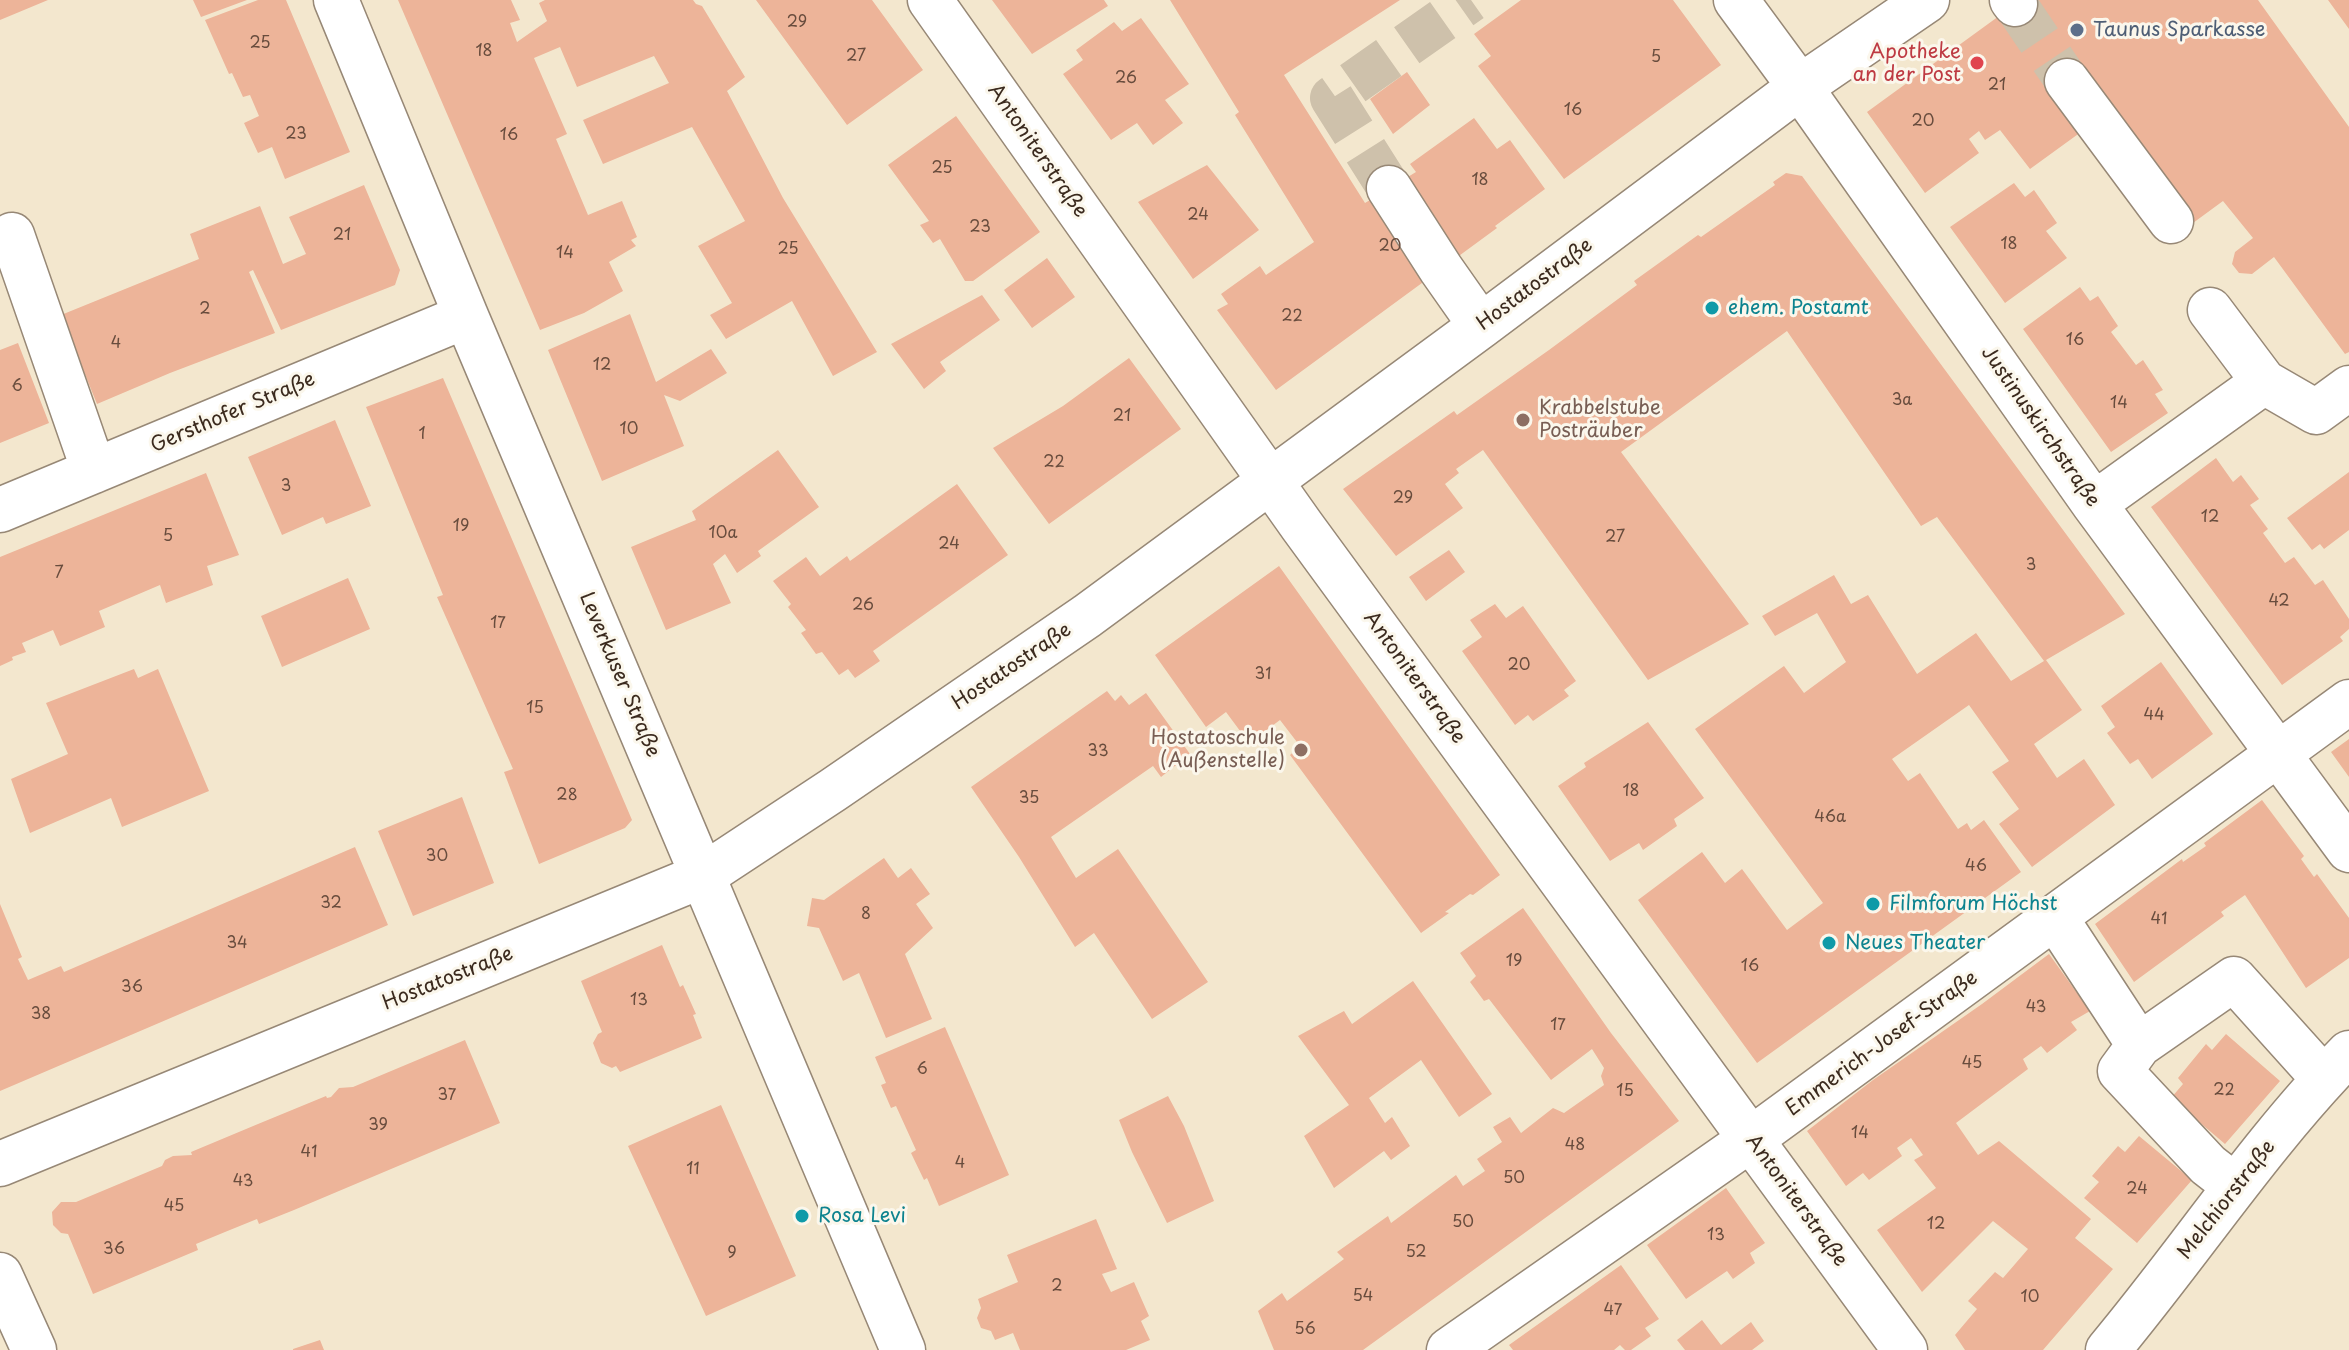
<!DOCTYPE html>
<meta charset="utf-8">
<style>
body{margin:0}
canvas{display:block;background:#f3e7ce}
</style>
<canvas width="2349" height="1350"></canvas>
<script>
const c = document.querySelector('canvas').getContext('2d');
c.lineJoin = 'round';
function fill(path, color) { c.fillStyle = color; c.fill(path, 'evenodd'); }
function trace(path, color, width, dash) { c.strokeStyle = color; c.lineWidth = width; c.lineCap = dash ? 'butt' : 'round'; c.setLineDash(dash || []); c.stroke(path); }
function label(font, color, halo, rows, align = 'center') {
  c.font = font + ' "Playpen Sans",sans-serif'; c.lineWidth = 6; c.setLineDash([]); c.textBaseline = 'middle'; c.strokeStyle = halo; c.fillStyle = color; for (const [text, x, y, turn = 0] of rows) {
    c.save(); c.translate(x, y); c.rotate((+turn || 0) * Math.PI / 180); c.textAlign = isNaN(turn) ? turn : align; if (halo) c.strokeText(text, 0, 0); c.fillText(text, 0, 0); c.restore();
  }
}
fill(new Path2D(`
 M0,0H48L0,20Z
 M193,0H247L201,17Z
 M258,0H286L350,152L285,179L272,147L258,153L244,123L259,116L250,95L243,97L232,73L229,74L205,20Z
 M398,0H511L520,20L510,23L517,42L547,21L539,3L545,0H693L696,4L702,6L745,77L727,91L783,198L877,352L833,376L792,301L726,339L710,315L732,303L698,246L745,221L692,127L603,164L583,120L669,83L654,56L577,87L560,47L534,58L567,134L556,139L588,215L622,201L637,237L631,240L636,246L609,262L623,291L584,313L540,330Z
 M756,0H872L923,70L847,125Z
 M992,0H1104L1108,6L1032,54Z
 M1170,0H1400L1284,75L1365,203L1416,172L1410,164L1474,118L1497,149L1510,140L1545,189L1495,226L1497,228L1276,390L1217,310L1228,304L1221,294L1260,266L1266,275L1314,242L1235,115L1239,112Z
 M1521,0H1673L1721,65L1564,179L1478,66L1491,56L1474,34Z
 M2021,0H2258L2349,127V352L2345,354L2274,257L2252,274L2239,273L2232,264L2235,252L2253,238L2223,201L2193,223L2078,72L2081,132L2030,169L2000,130L1985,140L1979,131L1969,139L1979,153L1925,193L1867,112Z
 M2328,0H2349V29Z
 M1141,18L1189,84L1165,100L1183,123L1153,145L1137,123L1111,140L1063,74L1083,60L1076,50L1114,22L1122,31Z
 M1407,72L1430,105L1393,134L1370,99Z
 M956,116L1040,232L973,281H965L940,239L933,243L920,225L929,221L888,165Z
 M1207,165L1259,230L1193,279L1138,202Z
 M1786,173L1802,176L2125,614L2046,660L2082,710L2034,744L2057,778L2084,759L2115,805L2032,867L1999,824L2019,809L1992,772L2009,761L1969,705L1892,759L1908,781L1920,773L1958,829L1967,823L1971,830L1984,820L2021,872L1757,1063L1638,900L1702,852L1725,883L1742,869L1787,930L1823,903L1695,729L1784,666L1804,693L1846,662L1817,613L1775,636L1762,616L1834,575L1851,604L1868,595L1917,674L1976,633L2011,681L2044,661L1937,517L1921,526L1787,331L1621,452L1749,624L1648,680L1483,450L1456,469L1459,473L1445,484L1463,508L1396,556L1343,489L1454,411L1457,415L1549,350L1637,285L1634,281L1698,235L1701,237L1775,185L1773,182Z
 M2014,183L2025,197L2034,190L2057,223L2046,231L2067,258L2005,303L1950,227Z
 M364,185L400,270L395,285L281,330L253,270L249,272L275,333L170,373L97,404L61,315L199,259L190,234L260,206L283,264L306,254L289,217Z
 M1047,258L1075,297L1032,328L1004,290Z
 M2080,287L2090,301L2098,296L2118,326L2111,332L2136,365L2143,360L2163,390L2155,394L2168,413L2111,452L2023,329Z
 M982,295L1000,320L940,362L946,371L924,389L891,344Z
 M630,314L656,382L711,349L727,373L680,401L664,395L684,446L602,481L548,350Z
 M18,343L49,423L0,443V350Z
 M1129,358L1181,429L1049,524L993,448L1063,406Z
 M443,378L632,820L625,828L539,864L504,772L513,769L437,597L443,595L366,407Z
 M335,420L371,506L326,524L323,517L282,535L248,457Z
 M778,450L819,507L758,551L761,556L737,573L725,554L713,564L731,603L666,630L631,547L696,520L692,511Z
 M2216,458L2233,482L2241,475L2259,499L2250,505L2268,529L2263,533L2285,563L2294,557L2315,585L2323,580L2349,619V629L2340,637L2343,641L2282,685L2151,507Z
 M2349,472V530L2324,549L2320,544L2312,550L2287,518Z
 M206,473L239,555L207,566L213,585L166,603L160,585L99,611L105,627L60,646L53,630L22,643L26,652L12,657L13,660L0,666V557Z
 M957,484L1008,555L873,651L880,661L855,678L848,669L839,675L822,652L816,654L801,633L806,630L788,607L791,604L773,581L806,557L820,576L847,556L850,561Z
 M1449,550L1465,572L1426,601L1409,577Z
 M1279,566L1500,875L1473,895L1470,894L1445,912L1449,913L1421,933L1290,755L1300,746L1280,720L1249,743L1226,712L1206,727L1155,655Z
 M348,578L370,629L282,667L261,616Z
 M1495,604L1506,618L1523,606L1576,681L1564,690L1569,696L1533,721L1528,715L1515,725L1462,651L1482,637L1470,620Z
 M2161,662L2213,734L2152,779L2138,759L2130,764L2107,733L2115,727L2101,706Z
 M134,669L138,678L158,669L209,791L122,827L111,798L30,833L11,779L68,754L46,703Z
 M1107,691L1115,701L1121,695L1129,705L1146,693L1190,754L1161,777L1153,766L1051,837L1076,878L1118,849L1208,982L1152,1019L1094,933L1075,947L1019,857L971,787Z
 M1648,722L1704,798L1674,819L1677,826L1643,850L1639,843L1610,861L1558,786L1586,767L1584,763Z
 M2349,739V777L2331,752Z
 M462,797L494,883L413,916L378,831Z
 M2262,800L2304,856L2301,859L2314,877L2317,874L2349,918V958L2306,988L2245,895L2221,912L2224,916L2134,982L2095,924L2182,859L2183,862L2206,846L2204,843Z
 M355,847L388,925L0,1091V904L22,957L18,959L28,980L61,966L64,972Z
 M884,858L898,878L911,868L930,894L916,904L933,928L905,954L932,1019L886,1038L859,973L843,981L819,928L807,926L812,898L824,900Z
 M1523,908L1611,1033L1679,1121L1363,1350H1274L1258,1311L1282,1293L1287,1301L1344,1259L1337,1252L1388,1216L1391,1223L1456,1175L1463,1186L1485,1171L1477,1159L1502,1142L1493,1127L1510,1117L1521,1133L1553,1108L1564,1113L1604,1085L1601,1076L1604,1068L1592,1049L1551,1080L1489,999L1484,1001L1470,982L1476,976L1460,953Z
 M662,945L680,987L683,985L696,1014L693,1015L702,1038L620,1072L616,1066L612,1068L601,1063L593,1043L598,1034L602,1032L581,981Z
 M2049,954L2090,1011L2071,1022L2077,1030L2047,1053L2041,1046L2023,1059L2028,1069L1956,1123L1978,1155L1999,1141L2091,1219L2075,1238L2113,1269L2043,1350H1965L1955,1335L1977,1309L1968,1301L1995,1272L2003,1278L2028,1249L1993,1221L1922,1292L1877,1230L1936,1188L1914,1160L1923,1155L1911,1138L1897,1148L1902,1156L1869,1180L1863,1173L1846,1186L1807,1131L1873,1080L1982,1004Z
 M1413,981L1492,1094L1459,1117L1421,1060L1369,1098L1385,1123L1392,1117L1410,1146L1391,1160L1384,1151L1334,1188L1304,1136L1349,1105L1298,1036L1344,1011L1352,1024Z
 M945,1027L1009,1175L939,1206L927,1178L924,1180L911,1153L916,1150L896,1106L891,1108L881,1085L886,1083L875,1057Z
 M2226,1034L2280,1081L2225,1144L2171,1098L2183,1084L2178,1078L2206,1044L2212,1050Z
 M465,1040L500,1123L294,1210L259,1224L257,1219L225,1232L196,1244L198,1250L93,1294L68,1234L61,1233L53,1225L52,1212L61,1202H76L162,1166L165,1160L173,1156L192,1155L191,1152L258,1124L326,1096L327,1098L331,1097L339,1088L353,1087Z
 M1168,1096L1184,1126L1214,1201L1167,1223L1132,1152L1119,1120Z
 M721,1105L796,1276L706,1316L628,1146Z
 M2139,1136L2192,1180L2137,1243L2084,1198L2099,1182L2092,1176L2118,1146L2125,1152Z
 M1726,1188L1765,1243L1750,1253L1755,1263L1733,1279L1727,1271L1686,1299L1647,1245Z
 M1096,1219L1117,1269L1102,1274L1111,1292L1134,1282L1149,1316L1141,1321L1150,1340L1126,1350H1020L1013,1333L995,1340L991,1331L981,1328L977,1318L981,1308L978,1299L1018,1282L1007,1255Z
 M1621,1265L1659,1319L1645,1328L1651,1336L1631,1350H1625L1620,1345L1614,1350H1513L1509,1345Z
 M1702,1320L1721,1345L1751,1322L1764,1341L1752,1350H1685L1677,1340Z
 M320,1340L324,1350H293V1349Z`), '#edb499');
trace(new Path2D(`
 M2015,4L2067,81
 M1389,188L1332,98L1471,0`), '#cec1ab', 44, [44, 22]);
const minor = new Path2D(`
 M336,0L466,316L903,1350
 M930,0L1302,526L1905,1350
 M1736,0L1800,87L2094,504L2349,850
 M2012,0L2015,4
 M2067,81L2171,221
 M1389,188L1441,269L1481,326
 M12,235L94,471
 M2210,310L2264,382
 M2094,504L2264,382L2316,412L2349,388
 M0,510L466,316
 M2055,917L2139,1045L2234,979L2324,1079
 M2139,1045L2120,1071L2208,1165L2235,1186
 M0,1164L704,875L833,790L1087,616L1481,326L1800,87L1927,0
 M0,1275L34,1350
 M1449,1350L1751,1139L2349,702
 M2108,1350C2190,1252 2260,1144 2349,1053`);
trace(minor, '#978876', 47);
trace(minor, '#fff', 44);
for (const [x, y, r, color] of [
 [2077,30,8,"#5c6f8a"],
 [1977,63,8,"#e0444e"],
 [1712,308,8,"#0f9aa8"],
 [1523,420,8,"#8d6e63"],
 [1301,750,8,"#8d6e63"],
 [1873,904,8,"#0f9aa8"],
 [1829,943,8,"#0f9aa8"],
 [802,1216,8,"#0f9aa8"]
]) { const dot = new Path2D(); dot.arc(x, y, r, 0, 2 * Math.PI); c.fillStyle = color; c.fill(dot); trace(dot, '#fbf7ec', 3); }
label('16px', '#684c3d', null, [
 ["29",797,23],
 ["25",260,44],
 ["18",484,52],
 ["27",856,57],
 ["5",1656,58],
 ["26",1126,79],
 ["21",1997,86],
 ["16",1573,111],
 ["20",1923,122],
 ["23",296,135],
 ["16",509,136],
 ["25",942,169],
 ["18",1480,181],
 ["24",1198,216],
 ["23",980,228],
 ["21",342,236],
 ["18",2009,245],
 ["20",1390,247],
 ["25",788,250],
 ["14",565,254],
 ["2",205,310],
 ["22",1292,317],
 ["16",2075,341],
 ["4",116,344],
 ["12",602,366],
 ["6",17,387],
 ["3a",1902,401],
 ["14",2119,404],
 ["21",1122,417],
 ["10",629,430],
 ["1",422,435],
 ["22",1054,463],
 ["3",286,487],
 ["29",1403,499],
 ["12",2210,518],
 ["19",461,527],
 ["10a",723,534],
 ["5",168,537],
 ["27",1615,538],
 ["24",949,545],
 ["3",2031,566],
 ["7",59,574],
 ["42",2279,602],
 ["26",863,606],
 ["17",498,624],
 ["20",1519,666],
 ["31",1263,675],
 ["15",535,709],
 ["44",2154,716],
 ["33",1098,752],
 ["18",1631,792],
 ["28",567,796],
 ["35",1029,799],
 ["46a",1830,818],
 ["30",437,857],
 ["46",1976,867],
 ["32",331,904],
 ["8",866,915],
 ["41",2159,920],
 ["34",237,944],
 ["19",1514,962],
 ["16",1750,967],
 ["36",132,988],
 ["13",639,1001],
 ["43",2036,1008],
 ["38",41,1015],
 ["17",1558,1026],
 ["45",1972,1064],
 ["6",922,1070],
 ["22",2224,1091],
 ["15",1625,1092],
 ["37",447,1096],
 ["39",378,1126],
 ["14",1860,1134],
 ["48",1575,1146],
 ["41",309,1153],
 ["4",960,1164],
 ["11",693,1170],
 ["50",1514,1179],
 ["43",243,1182],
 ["24",2137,1190],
 ["45",174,1207],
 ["50",1463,1223],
 ["12",1936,1225],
 ["13",1716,1236],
 ["36",114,1250],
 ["52",1416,1253],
 ["9",732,1254],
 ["2",1057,1287],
 ["54",1363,1297],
 ["10",2030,1298],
 ["47",1613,1311],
 ["56",1305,1330]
]);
label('20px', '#4e5e75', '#fbf7ec', [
 ["Taunus Sparkasse",2093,30]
], 'left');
label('20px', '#be3a42', '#fbf7ec', [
 ["Apotheke",1961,52],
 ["an der Post",1961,75]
], 'right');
label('20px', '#3b2a1e', '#fbf7ec', [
 ["Antoniterstraße",1037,151,55],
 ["Hostatostraße",1535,285,-37],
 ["Gersthofer Straße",233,413,-23],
 ["Justinuskirchstraße",2040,427,55],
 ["Hostatostraße",1012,667,-34],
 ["Leverkuser Straße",619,675,67],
 ["Antoniterstraße",1414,678,54],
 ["Hostatostraße",448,979,-22],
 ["Emmerich-Josef-Straße",1882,1044,-36],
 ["Melchiorstraße",2227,1200,-52],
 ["Antoniterstraße",1796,1201,54]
]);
label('20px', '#0d838f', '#fbf7ec', [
 ["ehem. Postamt",1728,308],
 ["Filmforum Höchst",1889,904],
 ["Neues Theater",1845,943],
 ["Rosa Levi",818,1216]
], 'left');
label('20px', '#785e54', '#fbf7ec', [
 ["Krabbelstube",1539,408],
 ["Posträuber",1539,431],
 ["Hostatoschule",1285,738,"right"],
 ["(Außenstelle)",1285,761,"right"]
], 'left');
</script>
